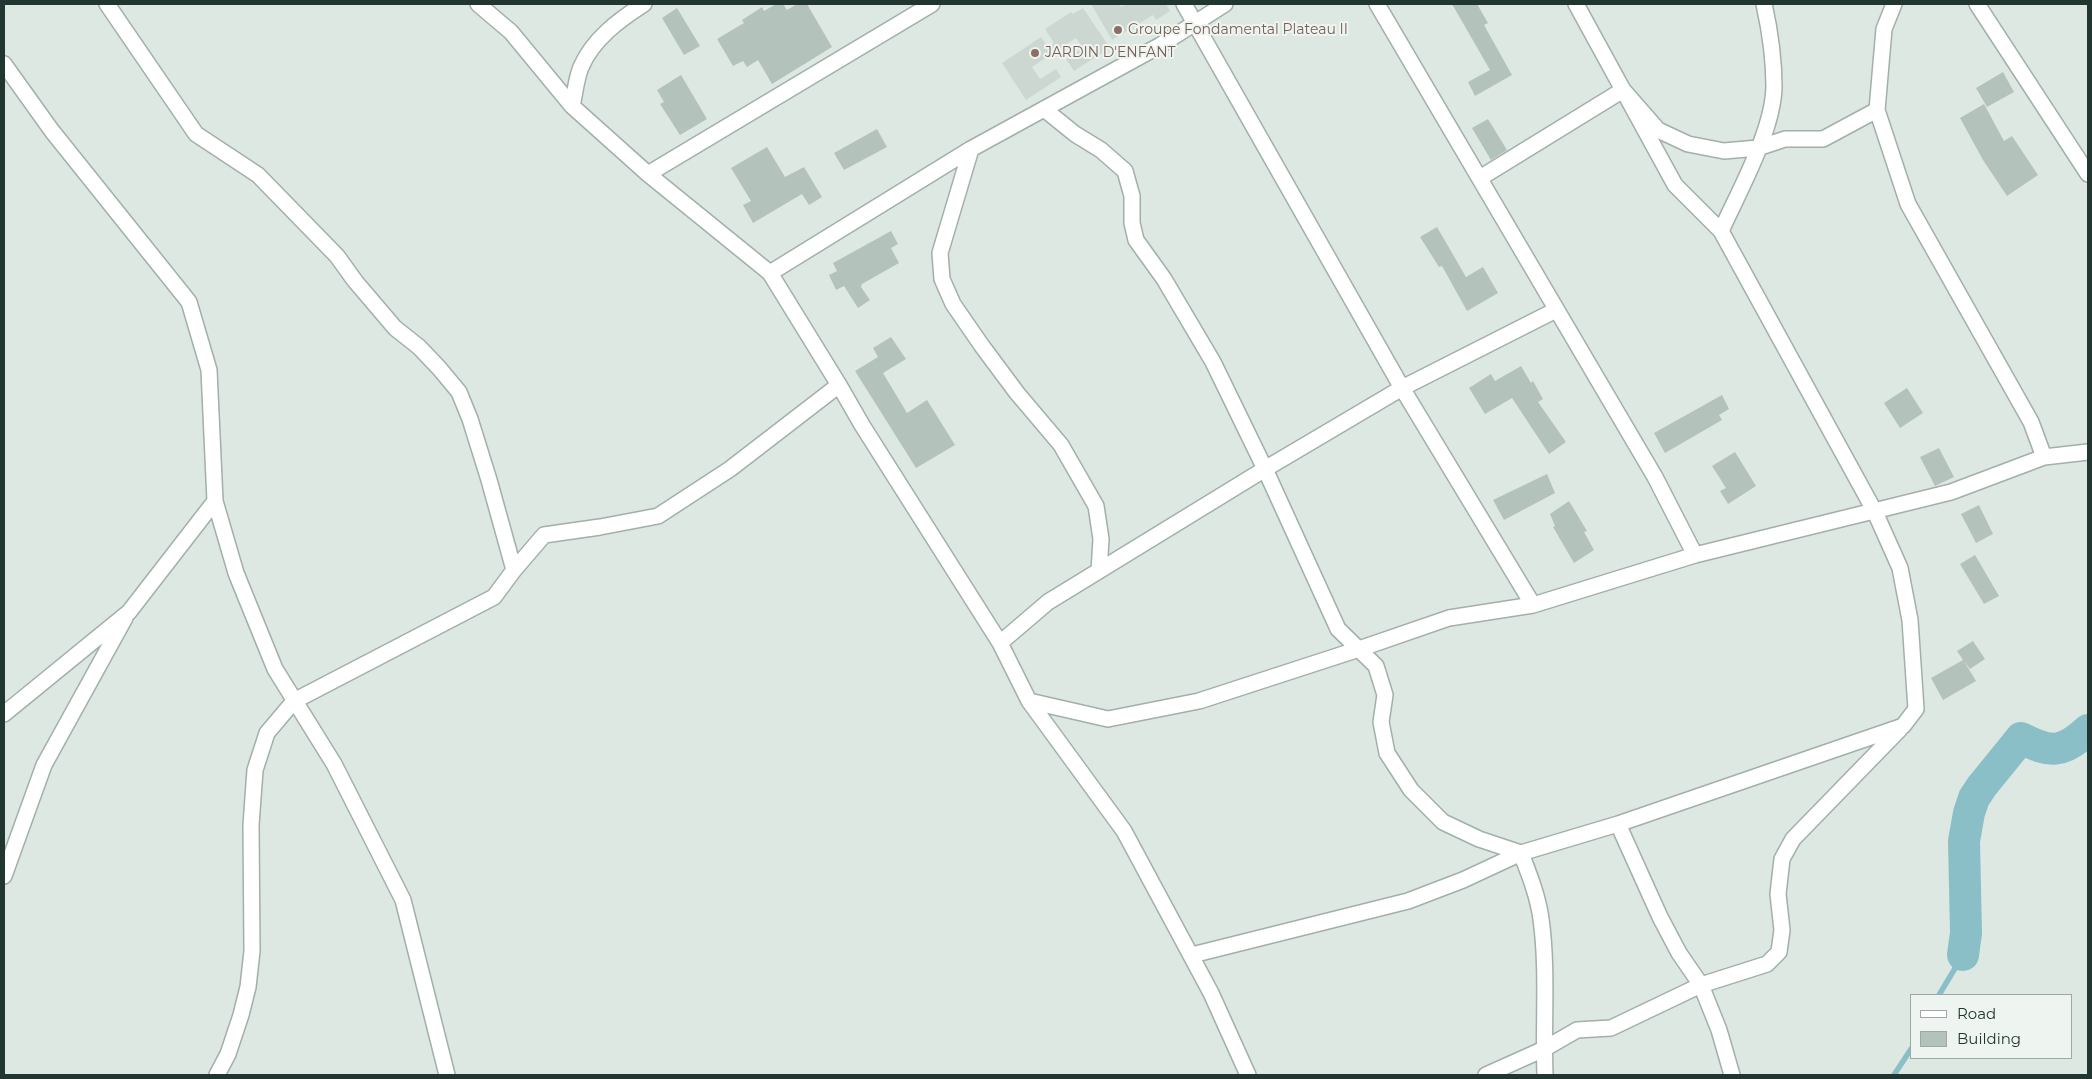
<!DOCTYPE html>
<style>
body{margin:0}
#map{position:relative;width:2092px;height:1079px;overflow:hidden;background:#dee8e3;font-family:Montserrat,sans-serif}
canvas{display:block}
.frame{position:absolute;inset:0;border:5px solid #213630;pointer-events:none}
.legend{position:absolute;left:1910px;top:994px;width:162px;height:65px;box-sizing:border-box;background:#eef5f1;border:1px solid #9ca9a4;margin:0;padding:6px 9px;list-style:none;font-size:15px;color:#213630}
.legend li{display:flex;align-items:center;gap:10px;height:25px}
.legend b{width:25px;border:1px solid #9ca9a4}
</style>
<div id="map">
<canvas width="2092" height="1079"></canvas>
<div class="frame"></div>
<ul class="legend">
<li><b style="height:6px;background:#fff"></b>Road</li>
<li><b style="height:14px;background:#b4c2bc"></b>Building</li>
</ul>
</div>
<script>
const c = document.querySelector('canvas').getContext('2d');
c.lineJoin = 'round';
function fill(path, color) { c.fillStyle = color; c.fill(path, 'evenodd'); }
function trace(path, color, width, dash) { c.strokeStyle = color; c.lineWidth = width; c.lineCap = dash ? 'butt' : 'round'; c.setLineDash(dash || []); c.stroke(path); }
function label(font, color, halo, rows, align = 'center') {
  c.font = font + ' Montserrat,sans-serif'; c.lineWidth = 4; c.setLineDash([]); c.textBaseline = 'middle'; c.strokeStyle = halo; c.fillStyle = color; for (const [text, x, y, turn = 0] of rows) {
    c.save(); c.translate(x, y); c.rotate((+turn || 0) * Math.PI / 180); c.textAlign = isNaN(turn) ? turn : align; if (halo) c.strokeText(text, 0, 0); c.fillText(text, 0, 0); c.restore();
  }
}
fill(new Path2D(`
 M1091,4H1119L1121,7L1127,4H1166L1170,11L1156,20L1153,15L1112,40Z
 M1083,8L1110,48L1074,71L1066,59L1083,48L1076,38L1032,67L1040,79L1056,69L1061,77L1026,100L1002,63L1041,37L1048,47L1054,43L1045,29L1071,12L1073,14Z`), '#ccd7d2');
trace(new Path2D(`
 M1939,995L1963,955
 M1894,1075L1911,1049`), '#8bbfc8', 5.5);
trace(new Path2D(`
 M1963,955L1966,933L1964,841L1969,813L1974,798L1982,786L2021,738C2050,753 2062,754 2088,730`), '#8bbfc8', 32);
fill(new Path2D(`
 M776,4H783L787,10L797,4H807L832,47L772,84L758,60L747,67L743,61L733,66L717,39L744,23L742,20L762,7L764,11Z
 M1452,4H1477L1488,23L1484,25L1512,75L1475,96L1468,82L1490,70Z
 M677,8L700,46L684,55L662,18Z
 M2003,72L2014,92L1987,107L1976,88Z
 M681,75L707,119L680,135L660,104L664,102L657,90Z
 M1984,104L2004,141L2012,136L2038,175L2007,196L1983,160L1960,118Z
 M1488,119L1507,150L1491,160L1472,128Z
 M877,129L887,147L844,170L834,153Z
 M767,147L785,177L804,167L822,197L809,205L802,194L753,223L743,205L751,201L731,168Z
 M1437,227L1466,277L1483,267L1498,293L1467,311L1442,266L1439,267L1420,237Z
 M891,231L898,244L891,248L899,263L862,284L861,287L870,300L858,308L844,286L836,290L829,275L837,271L833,263Z
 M891,337L906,359L883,373L907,413L927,400L955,445L916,468L855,371L878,357L873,348Z
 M1521,366L1531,383L1533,381L1543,399L1538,402L1566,442L1549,454L1512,398L1485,414L1469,388L1491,374L1495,381Z
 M1907,388L1923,413L1900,428L1884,403Z
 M1722,395L1729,409L1719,415L1722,420L1665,453L1654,433Z
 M1939,448L1954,477L1935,486L1920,457Z
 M1735,452L1756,486L1728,504L1720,491L1726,488L1712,466Z
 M1547,474L1555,493L1504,520L1493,500Z
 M1569,501L1587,531L1584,532L1594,550L1574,563L1553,527L1555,526L1550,514Z
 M1979,505L1993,534L1976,543L1961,514Z
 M1975,555L1999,596L1984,604L1960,564Z
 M1973,641L1985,659L1970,669L1964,661L1976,681L1943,700L1931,678L1963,660L1957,651Z`), '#b4c2bc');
const minor = new Path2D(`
 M107,4L196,134L258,175L337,256L355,281L395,328L419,347L439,368L459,392L470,419L489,480L514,570L494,597L294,701L267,733L255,770L251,825L252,951L248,987L241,1015L228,1054L217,1075
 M478,4L511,32L572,106L648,174L770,273L839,385L862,425L1000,643L1029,701L1124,831L1211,993L1248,1075
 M1184,4L1402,388L1533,605
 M1377,4L1655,477L1695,555
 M1977,4L2088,174
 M4,64L52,131L189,302L209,370L215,501L236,573L275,669L334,764L403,900L447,1075
 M572,106C575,94 576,79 581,67C593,39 619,20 644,4
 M1044,109L1075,134L1101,150L1125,171L1132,196V223L1136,240L1164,279L1213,362L1265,469L1338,629L1376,666L1385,695L1381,722L1387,753L1411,790L1443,822L1479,839L1521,853C1529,874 1538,896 1541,919C1548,970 1543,1023 1545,1075
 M971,149L940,253L942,279L953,304L982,346L1017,393L1061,445L1096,506L1101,539L1099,571
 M648,174L932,4
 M1480,178L1623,90L1658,130L1688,144L1724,151L1758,148L1785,139H1823L1877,110
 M1721,231C1739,191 1773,131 1774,87C1774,59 1770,31 1764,4
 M770,273L971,149L1159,46L1225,4
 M2044,457L2088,452
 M514,570L544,535L600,527L658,516L730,469L839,385
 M1000,643L1048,602L1265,469L1402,388L1556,310
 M1029,701L1108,719L1199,701L1359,649L1449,618L1533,605L1695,555L1951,492L2044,457L2031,422L1908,204L1877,110L1884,29L1894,4
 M4,714L129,612L215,501
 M1618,824L1660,917L1679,953L1701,985L1719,1030L1732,1075
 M4,876L44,765L125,618
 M1192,955L1408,901L1463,880L1521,853L1618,824L1903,726L1916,709L1910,620L1900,568L1875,512L1721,231L1675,185L1576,4
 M1486,1075L1544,1049L1577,1030L1611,1028L1701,985L1767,964L1779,952L1782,930L1778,894L1782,859L1793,839L1900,729`);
trace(minor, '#a2afaa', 18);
trace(minor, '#fff', 15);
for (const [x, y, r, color] of [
 [1118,30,5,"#8d6e63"],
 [1035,53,5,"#8d6e63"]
]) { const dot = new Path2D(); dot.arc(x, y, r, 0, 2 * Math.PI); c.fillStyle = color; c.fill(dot); trace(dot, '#eef5f1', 2); }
label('14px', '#785e54', '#eef5f1', [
 ["Groupe Fondamental Plateau II",1128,30],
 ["JARDIN D'ENFANT",1045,53]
], 'left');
</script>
